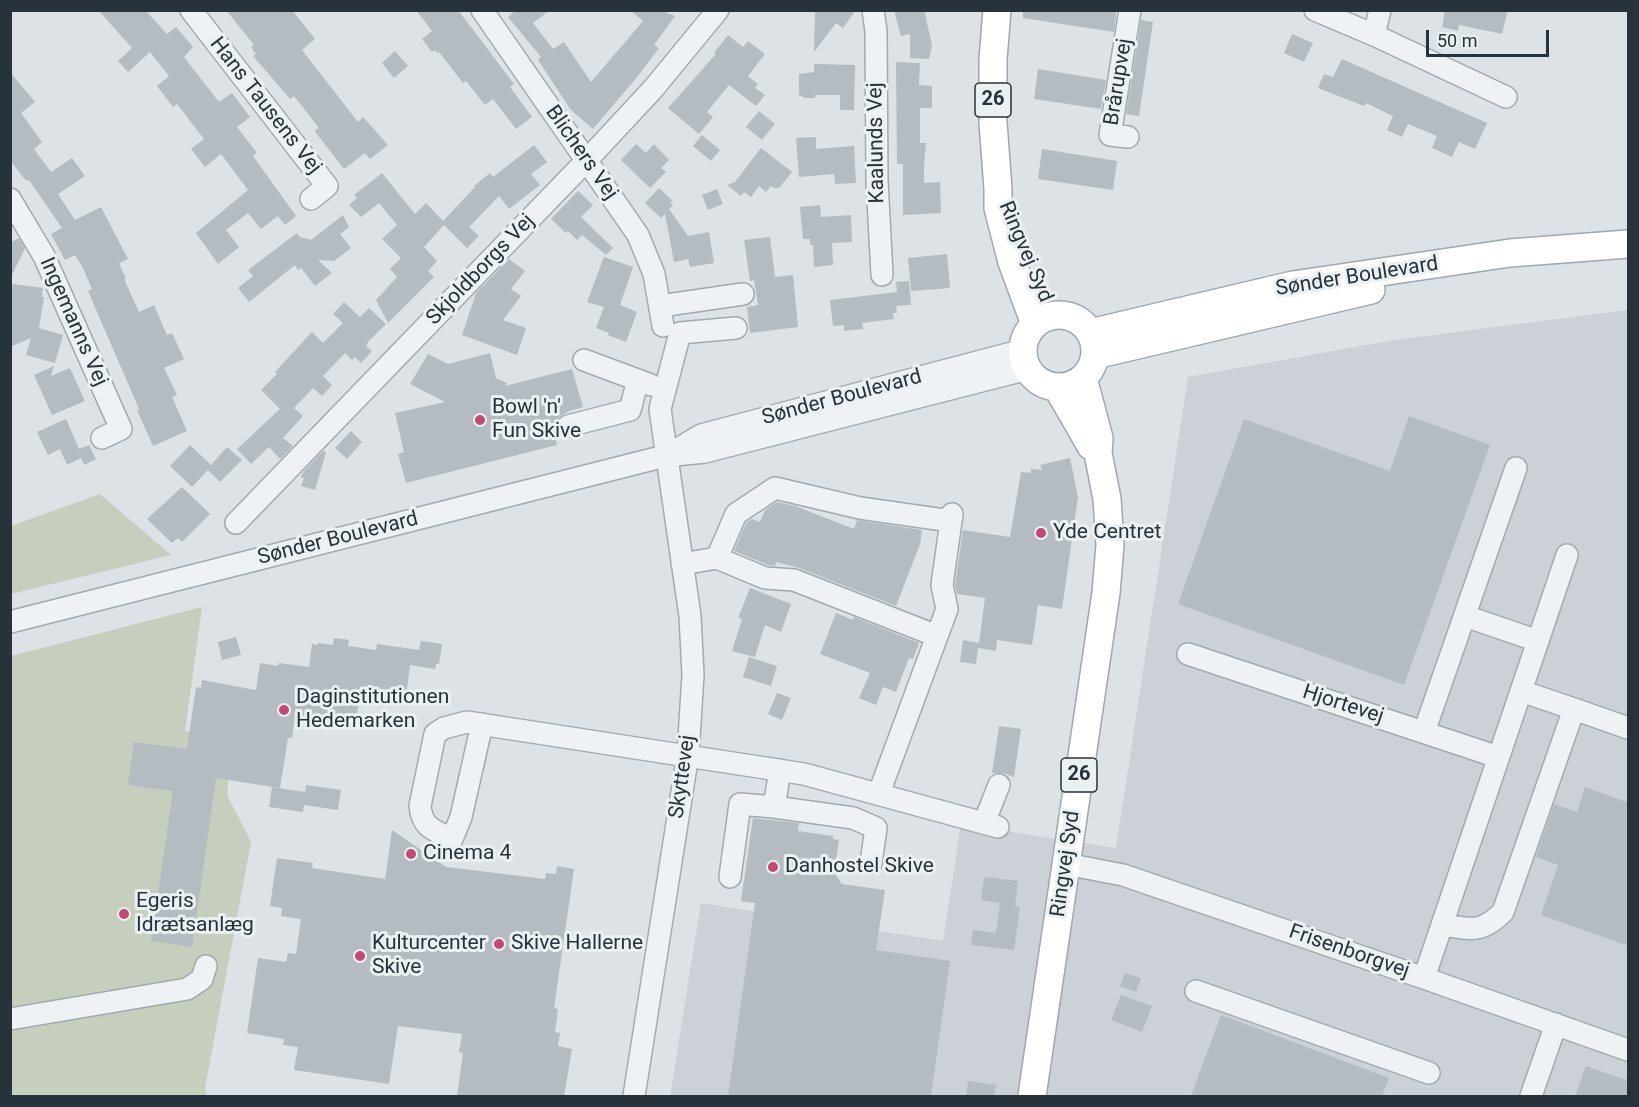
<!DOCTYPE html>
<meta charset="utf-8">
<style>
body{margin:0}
#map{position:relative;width:1639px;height:1107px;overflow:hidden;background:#dce2e5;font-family:Roboto,sans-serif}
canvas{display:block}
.frame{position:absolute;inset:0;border:12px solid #28323a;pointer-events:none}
.scale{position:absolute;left:1426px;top:30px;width:123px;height:27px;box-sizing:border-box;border:3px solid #28323a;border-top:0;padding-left:8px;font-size:18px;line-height:21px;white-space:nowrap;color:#28323a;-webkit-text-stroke:4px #ebf0f3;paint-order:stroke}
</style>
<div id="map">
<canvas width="1639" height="1107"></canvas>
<div class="frame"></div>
<div class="scale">50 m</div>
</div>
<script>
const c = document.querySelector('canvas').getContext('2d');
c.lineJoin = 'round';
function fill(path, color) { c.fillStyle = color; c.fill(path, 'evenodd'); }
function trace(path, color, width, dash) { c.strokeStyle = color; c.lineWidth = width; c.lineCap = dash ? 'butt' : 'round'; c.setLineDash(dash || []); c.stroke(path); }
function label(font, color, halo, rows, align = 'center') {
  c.font = font + ' Roboto,sans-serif'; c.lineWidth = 6; c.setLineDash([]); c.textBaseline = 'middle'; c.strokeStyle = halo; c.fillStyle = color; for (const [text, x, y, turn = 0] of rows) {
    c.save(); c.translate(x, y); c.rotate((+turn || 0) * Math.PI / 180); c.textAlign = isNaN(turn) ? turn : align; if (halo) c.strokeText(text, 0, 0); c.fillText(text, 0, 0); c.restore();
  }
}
fill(new Path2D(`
 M1628,310V1096H670L701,903L943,941L961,824L1116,848L1188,377L1394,340Z`), '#cbd1d6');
fill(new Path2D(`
 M100,494L171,555L11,594V526Z
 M202,607L185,731L211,736L231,756L227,795L251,842L205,1088L207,1096H11V656Z`), '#c6cebe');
fill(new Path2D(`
 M98,10H145L167,34L176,27L193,47L184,57L219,102L232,93L250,117L237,127L257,153L253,156L296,216L285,225L278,216L261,229L248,213L226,230L239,247L218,264L196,233L248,190L221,154L205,167L191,149L204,139L177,104L173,107L157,86L169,76L150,52L128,72L118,61L132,48Z
 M226,10H292L315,39L302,50L358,122L363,117L388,145L370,159L365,153L344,169L316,133L315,130L319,128L294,96L290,99L253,56L256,54L251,47L254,45Z
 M416,10H458L514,84L510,87L532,117L516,129L493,99L485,105L466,81L463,83L439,52L437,53L435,50L432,52L422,39L432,31Z
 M516,10H550L533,23L553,49L564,42L591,82L643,21L630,10H660L675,16L654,45L659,48L638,76L593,129L571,110L538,60L541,57L508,17Z
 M815,10H856L843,28L836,23L814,52Z
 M894,10H924L932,45L929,59L910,58V34L901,36Z
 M1023,10H1116V16L1114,32L1023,18Z
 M1445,10H1508L1502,34L1459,25L1458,31L1442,27Z
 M1141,20L1153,22L1139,116L1126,114Z
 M1292,34L1313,43L1304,62L1284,53Z
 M728,35L743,47L748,41L765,54L748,76L758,84L755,88L765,95L756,106L729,85L707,112L713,117L699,134L668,108L716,54L714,53Z
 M395,51L408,66L394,78L382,63Z
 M1342,59L1487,123L1475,149L1459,142L1452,157L1432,148L1437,136L1408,124L1402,137L1387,130L1393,116L1366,103L1364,106L1318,88L1324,74L1333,77Z
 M896,62L920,63L919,85L932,86V108H920V143H926L924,165V183L940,182L941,213L903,215V164H897Z
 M814,64L855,65L854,110H840V95H815V98H805L799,95V74L814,72Z
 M1038,69L1106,80L1101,109L1034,99Z
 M10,72L35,102L21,113L42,142L34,149L51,172L72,158L85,176L58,194L75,220L101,207L128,259L119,263L126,279H124L139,312L154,305L167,335L172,333L184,359L164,368L177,395L172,397L187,431L153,446L137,410L139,409L88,291L92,289L82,266L75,255L65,260L51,234L62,228L29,180L27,181L22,176L10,160Z
 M759,111L775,124L762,140L746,127Z
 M702,135L720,150L711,161L693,146Z
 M816,137V149L854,146L856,183L835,184L834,174L799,177L796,138Z
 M636,144L646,153L654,144L669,160L661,168L666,172L650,188L621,160Z
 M534,145L547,162L531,174L540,185L509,209L499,196L469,227L479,236L467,248L444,225L424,247L437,261L428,271L434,277L388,323L376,300L397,277L390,269L401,258L382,239L397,225L379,203L361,217L349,205L357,198L354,195L382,173L415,214L426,203L443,221L475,187L474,186L490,173L493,177Z
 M761,148L792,172L779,188H774L771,186L766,192L759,186L751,197L744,192L741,196L727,185L735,182Z
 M1042,149L1117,161L1113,190L1038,179Z
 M659,188L673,201L670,203L673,205L669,209L688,236L709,232L714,263L690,267L688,259L674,262L665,214L661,218L645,203Z
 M717,189L723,204L708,210L702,195Z
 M578,191L593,205L581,217L613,248L606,255L582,235L577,240L568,231L566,233L551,219Z
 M820,205L821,217L851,215L852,242L832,243L833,265L814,267L813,245H810V239H803L800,207Z
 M343,215L349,227L340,234L351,248L334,261L318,260L332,273L315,286L301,268L298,270L295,265L249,302L238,288L253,276L248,270L297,233L300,237L311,240Z
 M770,237L775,277L793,275L798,327L750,333L747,307L758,305L754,280L750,281L744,240Z
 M19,238L25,248L10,279V243Z
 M947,254L950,288L911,291L908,258Z
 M604,257L633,267L620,305L637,312L626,342L608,335L609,333L596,328L604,307L587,302Z
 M509,259L525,271L511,289L521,296L503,320L526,328L517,355L462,335L476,293Z
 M909,281L911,305L896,306L897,313H893L894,319L862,323L863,329L844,331V325L833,326L830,300L897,292L896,282Z
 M13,284L43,288L42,297H44L39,328L63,335L55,363L26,355L31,338L10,347V297Z
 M344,302L360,317L369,308L386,324L368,342L366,346L372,351L361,363L355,357L352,360L345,353L323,376L332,385L322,396L313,388L294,408L303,416L283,438L293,446L280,459L269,447L251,464L237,449L280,409L261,390L277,374L275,372L312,332L323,343L343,323L333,314Z
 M490,353L496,378L507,383L505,386L572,369L583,407L569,411L559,417L556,423L558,434L556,440L557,445L406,483L398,454L404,452L395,413L445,402L410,384L428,354L448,364Z
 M54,366L51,376L70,368L85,401L52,415L34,375Z
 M1409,416L1490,445L1404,685L1178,604L1244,419L1390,471Z
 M66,419L79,449L89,445L96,459L84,465L81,458L67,465L60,449L48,455L37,432Z
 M351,431L362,442L347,459L335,448Z
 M190,445L211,465L227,447L242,460L220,482L208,470L192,487L170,466Z
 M323,451L326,452L315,490L301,486L304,478L301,477L303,472Z
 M1070,458L1078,497L1062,609L1038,605L1032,645L997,640L996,651L978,648L976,664L960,662L963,640L979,643L985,598L957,594L955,585L963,530L1010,537L1021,472L1031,473V469L1042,470L1040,465Z
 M182,487L210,514L182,542L178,538L172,543L147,519Z
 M777,502L795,506L854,529L857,520L922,530L920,544L896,606L799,568L776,562L775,566L768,565L734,551L746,523L752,519L760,522L765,510Z
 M750,588L791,604L781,632L765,625L755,657L732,651L742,619L738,618Z
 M836,613L853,620L854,617L919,643L913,659L909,658L896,692L883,687L876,705L859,698L870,673L820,654Z
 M236,637L241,655L222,660L218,642Z
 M334,638L349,640L348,646L376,650L377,644L419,650L421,641L442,644L439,664H436L435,669L410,665L405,705L392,703L393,700L367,696L366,700L359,699L355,728L294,722L292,738H288L280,788L216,778L192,947L151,941L173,791L128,785L134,742L187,749L196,687L201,688L202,680L256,690L260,663L278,666L279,663L309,667L312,644L317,645L318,643L333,645Z
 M749,657L777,666L771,686L743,677Z
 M777,693L791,698L782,720L768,714Z
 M999,726L1021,729L1014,777L1003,773H992Z
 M306,785L341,790L338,810L304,805L303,812L269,807L272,787L305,792Z
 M1585,787L1629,803V946L1541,915L1558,865L1536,857L1554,804L1577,812Z
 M753,818L799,823L798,831L833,836V839L839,840L834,873L842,884L885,890L876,950L950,961L931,1096H728L755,903L741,901Z
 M392,830L446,867L545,879L546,873L556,874L557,866L574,869L554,1008L558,1009L555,1032L560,1033L558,1046L572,1049L564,1096H457L463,1053L459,1052L462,1034L398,1026L389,1084L294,1070L298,1047L283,1045L284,1039L247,1033L258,958L286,962L288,953L296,954L301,919L281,916L282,908L270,906L277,858L313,863L312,868L385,879Z
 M984,877L1018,881L1015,906L1020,907L1014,950L971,945L973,930L996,933L1000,903L981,900Z
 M1125,973L1141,978L1136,992L1120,986Z
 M1121,995L1152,1006L1142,1032L1111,1020Z
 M1221,1015L1389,1078L1382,1096H1191Z
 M1586,1066L1629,1081V1096H1575Z
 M968,1081L996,1085L994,1096H966Z`), '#b4bcc1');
const minor = new Path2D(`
 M191,10L327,186L311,199
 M482,10L638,235L654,274L663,326
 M873,10L876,31L877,181L882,275
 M1315,10L1374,35L1506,97
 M1374,35L1380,10
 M1128,137L1110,135L1130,10
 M10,199L44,256L121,429L102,438
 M660,306L743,294
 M584,360L651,385
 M568,426L630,410L638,380
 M671,453L701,435L1023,350
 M236,523L586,161L653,89L718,10
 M717,558L736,514L775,488L860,508L951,521
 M682,564L717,558L765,578L794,580L937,636
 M1465,616L1538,641
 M10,622L665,456L705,452L1028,369
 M1188,654L1498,757
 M1574,709L1628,728
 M482,724L461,817L452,839C434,830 422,828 420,806L435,734L444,728L467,722L804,774L998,827
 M1424,732L1516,468
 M879,793L947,609L942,585L952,514
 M774,807L853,818L876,828L871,863
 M984,823L999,785
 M1066,864L1123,875L1424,978L1628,1050
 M730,877L740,804L774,807L780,770
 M1442,925C1471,929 1481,934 1503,912L1574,709L1521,691
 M1424,978L1567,555
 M1196,991L1429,1073
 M10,1019L187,989L202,979L206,966
 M634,1096L688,754L693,675L690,616L660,409L680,333L736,328
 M1531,1096L1556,1024`);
const major = new Path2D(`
 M997,10L993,59V123L998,189V208L1012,262L1035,324
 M1023 351a36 36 0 1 1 72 0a36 36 0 1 1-72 0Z
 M1090,333L1293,285L1510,253L1628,244
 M1095,355L1371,290
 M1057,387L1091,446
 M1032,1096L1106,593L1110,545L1107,499L1098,453L1099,438L1083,378`);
trace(minor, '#a2aaae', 24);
trace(major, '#9da8b0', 30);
trace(minor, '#eff2f4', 21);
trace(major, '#fff', 27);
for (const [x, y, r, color] of [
 [480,420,6,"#c04b75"],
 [1041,533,6,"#c04b75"],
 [284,710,6,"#c04b75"],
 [411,854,6,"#c04b75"],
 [773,867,6,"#c04b75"],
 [124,914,6,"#c04b75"],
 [499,944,6,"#c04b75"],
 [360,956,6,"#c04b75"]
]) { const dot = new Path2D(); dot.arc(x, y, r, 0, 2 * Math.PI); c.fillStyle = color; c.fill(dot); trace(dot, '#ebf0f3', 2); }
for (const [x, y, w] of [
 [993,100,36],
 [1079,775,36]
]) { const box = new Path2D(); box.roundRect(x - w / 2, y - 17, w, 34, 4.5); c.fillStyle = '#ebf0f3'; c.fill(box); trace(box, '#28323a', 1.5); }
label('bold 20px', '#28323a', null, [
 ["26",993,100],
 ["26",1079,775]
]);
label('21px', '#28323a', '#ebf0f3', [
 ["Brårupvej",1119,82,-81],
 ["Hans Tausens Vej",265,106,52],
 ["Kaalunds Vej",877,143,-91],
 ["Blichers Vej",581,153,55],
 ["Ringvej Syd",1025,252,67],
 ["Skjoldborgs Vej",481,270,-46],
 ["Sønder Boulevard",1357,277,-9],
 ["Ingemanns Vej",73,322,66],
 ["Sønder Boulevard",842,398,-15],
 ["Sønder Boulevard",338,539,-14],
 ["Hjortevej",1343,705,18],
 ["Skyttevej",683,777,-82],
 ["Ringvej Syd",1066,864,-82],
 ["Frisenborgvej",1349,952,19]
]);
label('21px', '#28323a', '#ebf0f3', [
 ["Bowl 'n'",492,408],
 ["Fun Skive",492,432],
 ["Yde Centret",1053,533],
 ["Daginstitutionen",296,698],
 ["Hedemarken",296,722],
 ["Cinema 4",423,854],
 ["Danhostel Skive",785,867],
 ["Egeris",136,902],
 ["Idrætsanlæg",136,926],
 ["Kulturcenter",372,944],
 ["Skive",372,968],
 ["Skive Hallerne",511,944]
], 'left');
</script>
